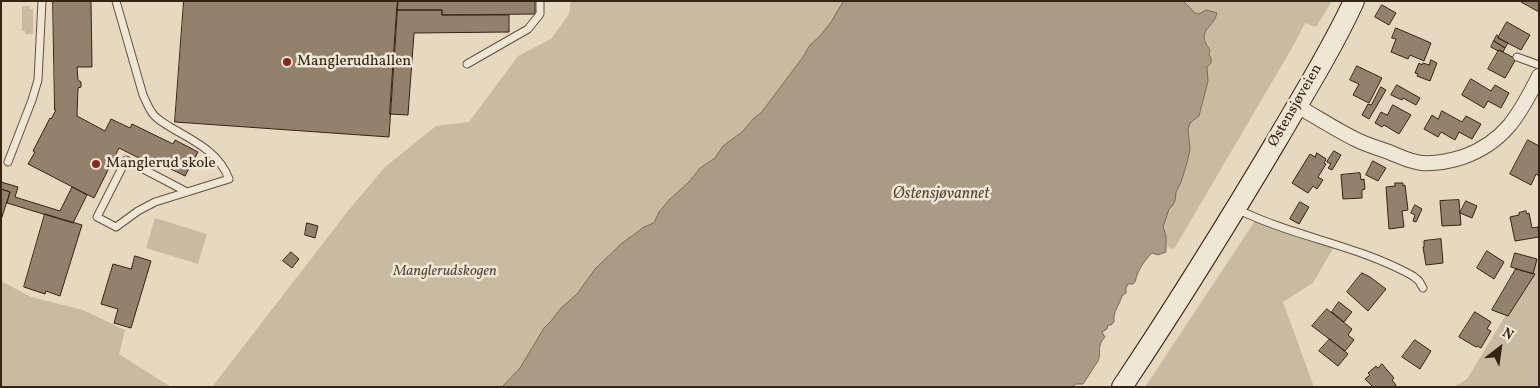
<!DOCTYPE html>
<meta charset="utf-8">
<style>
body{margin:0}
#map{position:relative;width:1540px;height:388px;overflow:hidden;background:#e7d9bf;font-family:Vollkorn,serif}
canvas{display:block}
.frame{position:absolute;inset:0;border:2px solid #352413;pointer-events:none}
.north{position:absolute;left:1475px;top:323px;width:50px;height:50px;-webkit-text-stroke:4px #efe6d5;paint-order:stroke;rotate:30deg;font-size:14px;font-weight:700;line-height:20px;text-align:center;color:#352413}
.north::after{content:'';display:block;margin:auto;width:18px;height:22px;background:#352413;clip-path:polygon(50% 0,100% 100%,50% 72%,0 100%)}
</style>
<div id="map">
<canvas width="1540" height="388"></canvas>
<div class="frame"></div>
<div class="north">N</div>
</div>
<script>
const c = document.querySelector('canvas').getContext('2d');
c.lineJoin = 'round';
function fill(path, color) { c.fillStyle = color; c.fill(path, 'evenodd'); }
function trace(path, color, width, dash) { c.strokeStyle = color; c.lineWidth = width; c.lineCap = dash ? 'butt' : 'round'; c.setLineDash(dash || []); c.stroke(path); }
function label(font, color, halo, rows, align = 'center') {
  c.font = font + ' Vollkorn,serif'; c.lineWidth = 5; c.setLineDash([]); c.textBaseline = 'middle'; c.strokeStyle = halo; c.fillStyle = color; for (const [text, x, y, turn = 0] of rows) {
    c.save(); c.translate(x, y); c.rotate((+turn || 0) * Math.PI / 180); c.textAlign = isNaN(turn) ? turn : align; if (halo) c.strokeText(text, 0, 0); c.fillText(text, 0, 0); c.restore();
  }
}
fill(new Path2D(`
 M571,1H844L831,22L821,35L810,45L803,57L761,113L754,118L742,132L723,146L715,158L700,168L689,182L669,200L659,212L654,223L644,227L621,244L595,269L577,294L561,308L551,321L544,328L520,368L502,387H212L348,211L385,167L436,126L469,122L518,56L551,39L569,14Z
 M1183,1H1332L1316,27L1305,23L1292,48L1174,249L1167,247L1166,236L1162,227L1169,209L1175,201L1176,192L1181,182L1187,163L1190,144L1188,129L1190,123L1199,116L1208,81L1207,67L1210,50C1195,30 1214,30 1217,13L1208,11L1199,14L1194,13Z
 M22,6H30V9H33V34H25V31H22Z
 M155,218L207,234L198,264L146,248Z
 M1257,218L1335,245L1313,283L1283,302L1314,387H1145Z
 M1539,256V387H1454L1467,379L1532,272Z
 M1,281L31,297L83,310L125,330L119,354L171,387H1Z`), '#c9baa2');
const water = new Path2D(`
 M844,1H1183L1195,13L1199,14L1206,10L1217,13C1213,30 1195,30 1210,50L1209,55L1211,58V63L1207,67L1208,81L1199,116L1190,123L1188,129L1190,149L1187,163L1181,182L1176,192L1175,201L1172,206L1169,209L1163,227L1166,236V252L1158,255L1152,253C1143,262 1138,270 1135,282L1133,284H1128L1126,288V293L1122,296C1119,306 1113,311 1114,322L1111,325H1108L1107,329L1102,332L1105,337C1096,346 1102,351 1098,361L1083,384H1076L1072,387H502L520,368L544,328L551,321L561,308L577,294L595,269L621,244L644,227L654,223L659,212L669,200L689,182L700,168L715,158L723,146L742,132L754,118L761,113L803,57L810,45L821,35L831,22Z`);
fill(water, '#aa9b85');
trace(water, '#7b6b57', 1);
const building = new Path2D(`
 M53,1H91L92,67H77L78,80L81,82V87L78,88L77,116L105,131L111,119L130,128L132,124L173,144L175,140L198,152L185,176L163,165L161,169L119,148L94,198L28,164L35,152L33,151L50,118L51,119L56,110H55Z
 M184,1H398L389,137L175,122Z
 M398,1H535V14L442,15V10H397Z
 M1539,1V12L1521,2V1Z
 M1382,5L1396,13L1389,25L1375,17Z
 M397,10H442V15H509V32L414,33L408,115L390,114Z
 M1507,22L1530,35L1521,50L1498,38Z
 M1396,28L1431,43L1424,61L1410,55L1408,59L1391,52L1396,39L1392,38Z
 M1497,35L1499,37L1498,38L1508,43L1505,48L1494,41Z
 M1494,41L1505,48L1503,52L1499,50L1498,51L1491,47Z
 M1499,50L1516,59L1505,78L1488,69Z
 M1431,60L1437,63L1430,81L1417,76L1418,74L1415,73L1419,63L1422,65L1423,63L1429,65Z
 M1357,66L1382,78L1369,103L1353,95L1359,84L1350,80Z
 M1471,79L1491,91L1495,85L1509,93L1501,108L1488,101L1484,108L1462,95Z
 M1397,85L1420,98L1416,105L1403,98L1402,100L1391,95Z
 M1381,87L1386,90L1369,119L1362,115L1368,104L1371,105Z
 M1393,105L1411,115L1399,134L1384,125L1382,127L1375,123L1381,112L1387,115Z
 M1442,111L1462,122L1466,116L1481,124L1472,139L1459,132L1455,140L1441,132L1438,137L1424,129L1432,115L1438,119Z
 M1528,140L1539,146V176L1536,174L1531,185L1510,174Z
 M1334,151L1341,155L1332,170L1328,168L1331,164L1327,162Z
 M1317,153L1326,159L1324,163L1326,164L1318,177L1323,180L1317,189L1313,186L1308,193L1292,183L1310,154L1315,157Z
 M1373,161L1386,168L1378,181L1366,175Z
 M1360,173L1361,180L1364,179L1365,189L1362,190V198L1343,199L1341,175Z
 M1,182L18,187L15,197L60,211L72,187L87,195L73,223L7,203L10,192L1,189Z
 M1395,183H1403V186L1405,185L1408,210L1402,211L1404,227L1389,229L1386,187L1395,186Z
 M1,189L10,192L1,220Z
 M1459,200L1461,225L1442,226L1440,201Z
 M1466,201L1477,206L1472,218L1460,213Z
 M1300,202L1309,207L1299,224L1290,219Z
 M1415,205L1422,209L1416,222L1413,221L1415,215L1411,213Z
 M1526,211L1527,214L1529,213L1532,228L1538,227L1539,237L1515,241L1510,217L1519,215V213Z
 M45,214L82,225L60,296L46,291L45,294L24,287Z
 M307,223L318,226L315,238L305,235Z
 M1441,239L1443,263L1426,265L1423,247H1424V241Z
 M1487,251L1504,262L1494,279L1477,268Z
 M291,252L299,259L292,268L283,261Z
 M1515,253L1537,259L1533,274L1511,267Z
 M135,256L151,261L131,328L114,323L118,309L101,304L113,264L131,269Z
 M1516,269L1535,274L1508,316L1492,310Z
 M1362,273L1370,277L1386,289L1368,311L1347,292Z
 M1339,302L1352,312L1344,322L1332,312Z
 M1327,309L1352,329L1348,335L1354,340L1345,351L1312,326Z
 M1475,312L1491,322L1487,329L1491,331L1481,348L1477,346L1476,347L1459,337Z
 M1330,339L1348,354L1338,366L1319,351Z
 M1415,340L1431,351L1420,369L1402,357Z
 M1382,364L1394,378L1392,380L1396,385L1394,387H1373L1365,379L1370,375L1368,373L1376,366L1378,368Z`);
fill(building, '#92826c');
trace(building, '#352413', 1);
const service = new Path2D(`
 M116,1L143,95C147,103 150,113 157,118C161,122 166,124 170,127C194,141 219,152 229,179L155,202L138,211L116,227L97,217L126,160L187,192
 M1517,57L1539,65
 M467,64L528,29L540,14V1
 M8,162L32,100L38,80L42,1
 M1237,209C1293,237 1358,245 1413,276L1419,281L1423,288`);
const minor = new Path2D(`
 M1297,106C1317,117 1336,130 1357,140C1367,145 1378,148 1389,152C1399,156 1410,162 1422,163C1436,164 1450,161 1463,157C1505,142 1520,114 1539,76`);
const secondary = new Path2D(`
 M1122,387C1176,306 1227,224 1277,140C1303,95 1332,49 1354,1`);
trace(service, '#62513e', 9);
trace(minor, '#62513e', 16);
trace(secondary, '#352413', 22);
trace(service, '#efe6d5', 7);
trace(minor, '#efe6d5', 14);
trace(secondary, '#efe6d5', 20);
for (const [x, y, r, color] of [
 [287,62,5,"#8f2418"],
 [96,164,5,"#8f2418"]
]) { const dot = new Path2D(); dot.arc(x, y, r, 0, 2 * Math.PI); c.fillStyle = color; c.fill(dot); trace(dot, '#efe6d5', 2); }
label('15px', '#352413', '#efe6d5', [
 ["Manglerudhallen",297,62],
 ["Manglerud skole",106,164]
], 'left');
label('15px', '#352413', '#efe6d5', [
 ["Østensjøveien",1296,106,-60]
]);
label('italic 15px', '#5a4a37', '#efe6d5', [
 ["Manglerudskogen",445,272]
]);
label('italic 16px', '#584835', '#efe6d5', [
 ["Østensjøvannet",941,195]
]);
</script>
